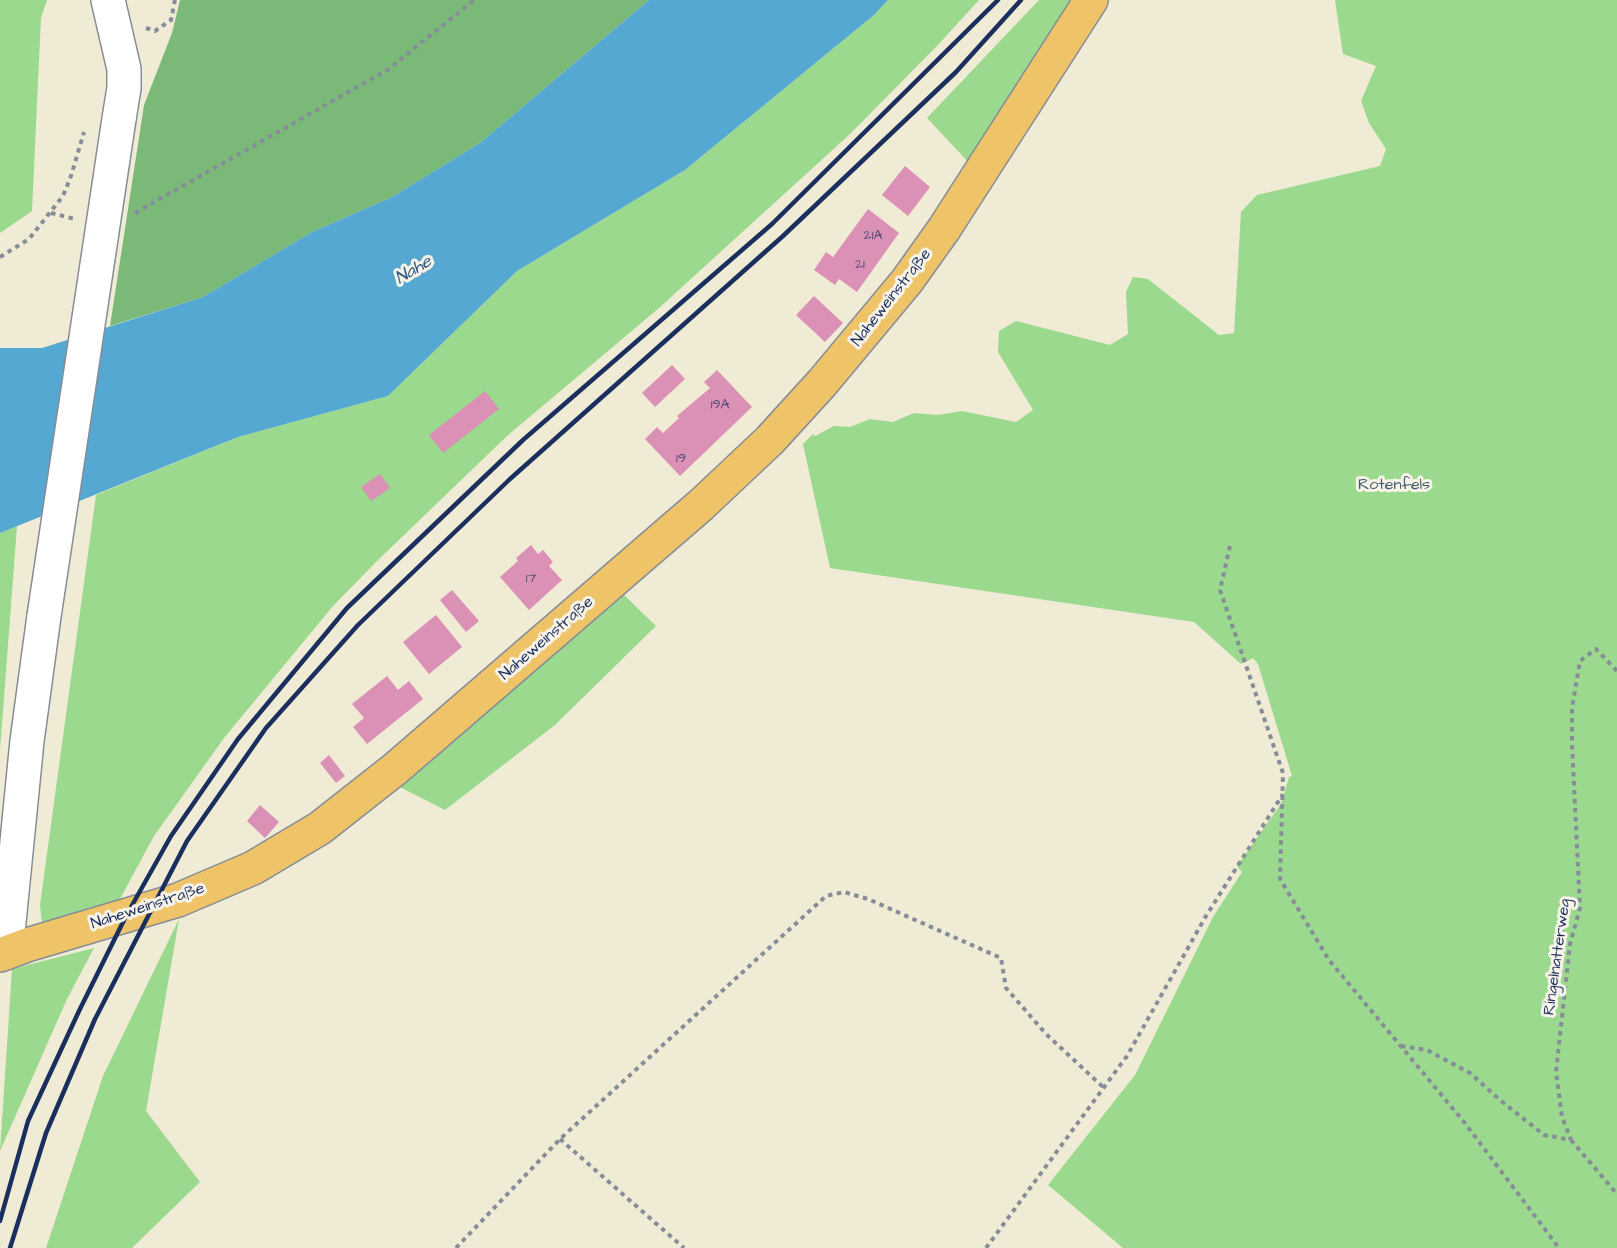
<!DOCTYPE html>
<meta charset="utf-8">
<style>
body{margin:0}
canvas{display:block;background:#f0ebd4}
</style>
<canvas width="1617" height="1248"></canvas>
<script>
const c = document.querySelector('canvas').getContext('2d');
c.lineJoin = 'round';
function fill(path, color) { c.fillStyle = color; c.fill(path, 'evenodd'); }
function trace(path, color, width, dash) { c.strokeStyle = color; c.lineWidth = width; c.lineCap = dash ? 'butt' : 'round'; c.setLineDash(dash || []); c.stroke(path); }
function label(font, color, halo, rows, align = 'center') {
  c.font = font + ' "Architects Daughter",sans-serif'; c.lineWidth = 6; c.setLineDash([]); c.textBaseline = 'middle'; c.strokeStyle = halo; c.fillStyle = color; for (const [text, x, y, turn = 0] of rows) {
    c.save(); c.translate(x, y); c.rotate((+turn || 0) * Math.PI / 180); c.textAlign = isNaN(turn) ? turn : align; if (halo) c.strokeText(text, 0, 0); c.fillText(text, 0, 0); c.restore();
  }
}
fill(new Path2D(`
 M0,0H47L41,18L32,211L0,233Z
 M888,0H979L936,47L850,134L659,308L507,436L377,561L333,606L224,738L154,836L120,899L76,918L42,924L40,905L96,495L238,437L388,396L517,271L685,170L874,15Z
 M1039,0H1075L973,167L927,118Z
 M1335,0H1617V1248H1123L1048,1185L1135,1075L1213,917L1242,872L1237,866L1281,804L1289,777L1292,776L1258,664L1253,658L1241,664L1194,622L830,568L803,444L813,434L815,436L834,426L850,427L870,419L893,422L914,413L938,415L962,411L1016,422L1033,410L998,352L999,331L1016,321L1110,345L1128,334L1126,292L1133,277L1148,279L1219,335L1234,333L1241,212L1257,195L1380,166L1386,149L1369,123L1361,101L1376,66L1343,54Z
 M17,526L0,750V533Z
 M620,591L656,626L555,725L445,810L400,787Z
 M179,919L146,1111L200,1182L132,1248H46L103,1076Z
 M94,948L67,999L0,1151L12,969Z`), '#9ad98e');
fill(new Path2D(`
 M180,0H649L480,143L392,197L312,232L203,297L110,326L144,105L172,33Z`), '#7bb979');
fill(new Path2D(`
 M649,0H888L874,15L685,170L517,271L388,396L238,437L0,533V348H42L203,297L312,232L392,197L480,143Z`), '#55a8d1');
fill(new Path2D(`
 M905,166L930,187L908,216L882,195Z
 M868,209L899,233L857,292L839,279L835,285L814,270L826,252L833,257Z
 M814,296L843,323L825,342L796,315Z
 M672,365L685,379L655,407L642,393Z
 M717,370L752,407L680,476L645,439L657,427L663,433L679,418L677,416L710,388L704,382Z
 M485,391L499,409L443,453L429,435Z
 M380,474L390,488L371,501L361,487Z
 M531,545L538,554L543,550L553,562L549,566L562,580L529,610L500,577L518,561L516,558Z
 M452,590L479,621L466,632L440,600Z
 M436,615L462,647L429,674L403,642Z
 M387,676L398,690L409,681L423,699L367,744L353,727L364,718L352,704Z
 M329,755L345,776L336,783L320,763Z
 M260,805L279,822L265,838L247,821Z`), '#db91b5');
const minor = new Path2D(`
 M108,0L124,69V88L119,119
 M6,952L27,741L44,616`);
const major = new Path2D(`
 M0,955L27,945L178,900L253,868L320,828L395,769L701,505L770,440L822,383L907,281L944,229L1091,0`);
trace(minor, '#868d99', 36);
trace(major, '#868d99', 36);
trace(new Path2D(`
 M146,28L155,31L171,20L175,0
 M51,213L75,219
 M135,213L389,69L474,0
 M0,257L29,239L63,196L71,176L84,132
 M1230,546L1220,590L1283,773L1280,879L1329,960L1464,1122L1559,1248
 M1401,1046L1427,1050L1470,1073L1500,1100L1544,1135L1571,1140L1562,1117L1556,1072L1570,944L1580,908L1572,744V708L1580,661L1596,649L1617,671
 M560,1139L684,1248
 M1571,1140L1617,1194
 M456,1248L560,1139L826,896L844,892L868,899L1001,958L1006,988L1046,1034L1103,1087
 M986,1248L1127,1056L1206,916L1283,794`), '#868d99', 4, [4.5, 4.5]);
trace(minor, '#fff', 33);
trace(major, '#efc469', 33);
trace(new Path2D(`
 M0,1221L28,1121L79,1011L126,916L171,836L238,739L347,608L523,440L772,224L998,0
 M10,1248L46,1133L95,1019L187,841L266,728L358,625L510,479L783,236L956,72L1021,0`), '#1b2f5e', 4.5);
const minorBridge = new Path2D(`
 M44,616L119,119`);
trace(minorBridge, '#868d99', 36, []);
trace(minorBridge, '#fff', 33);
label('14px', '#4b4874', null, [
 ["21A",873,236],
 ["21",860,265],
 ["19A",720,405],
 ["19",681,459],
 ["17",531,579]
]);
label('16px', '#1b2f5e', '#f7f3e8', [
 ["Naheweinstraße",892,298,-52],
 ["Naheweinstraße",547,639,-41],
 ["Naheweinstraße",148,907,-18],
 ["Ringelnatterweg",1558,957,-82]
]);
label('16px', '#3b5a6a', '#f7f3e8', [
 ["Rotenfels",1394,486]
]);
label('italic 18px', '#2f5986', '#f7f3e8', [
 ["Nahe",414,271,-31]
]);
</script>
